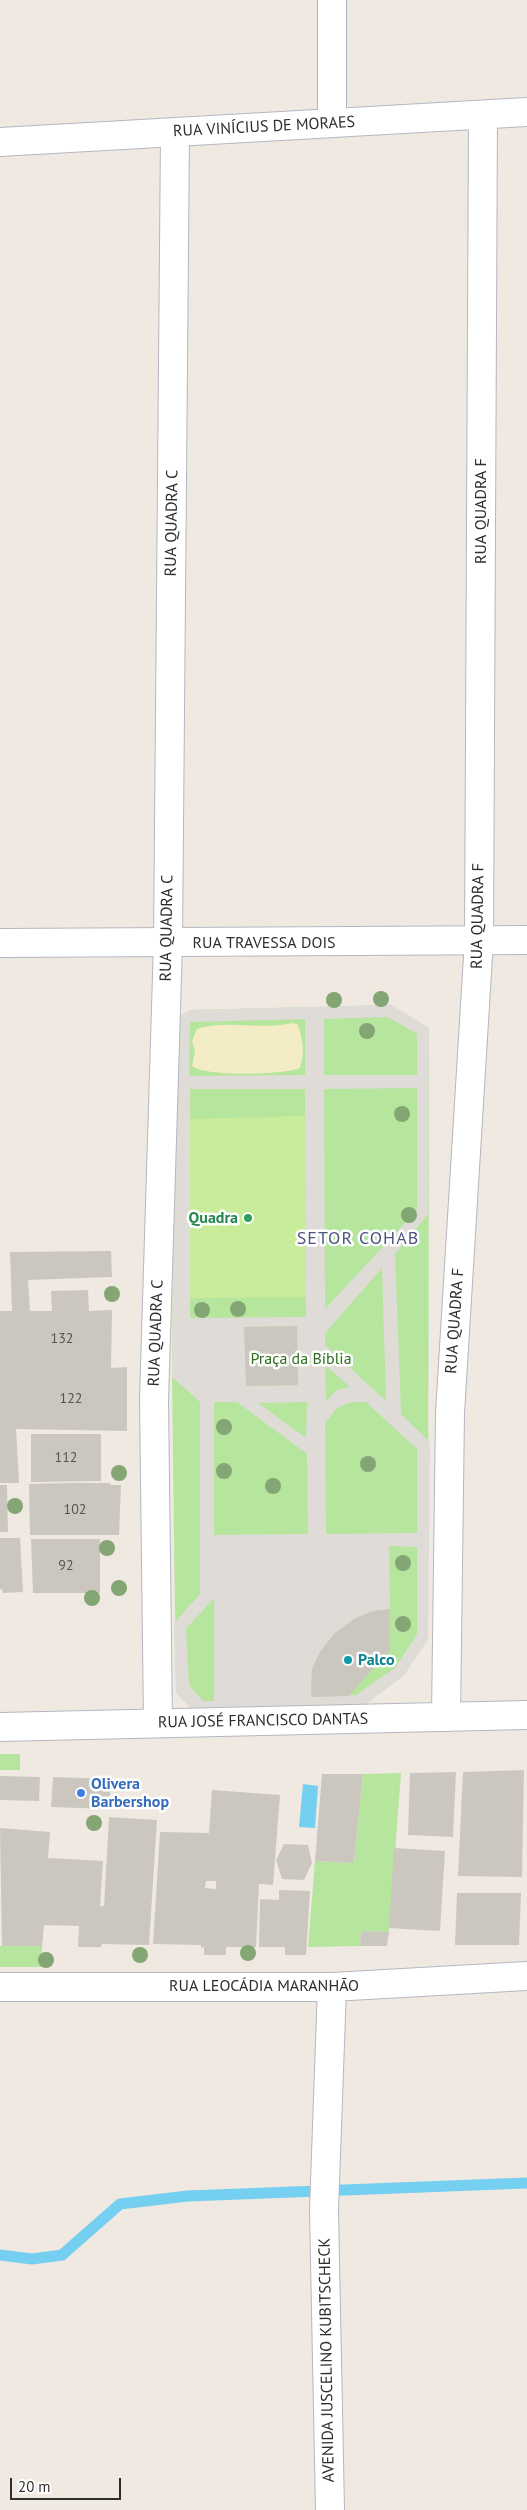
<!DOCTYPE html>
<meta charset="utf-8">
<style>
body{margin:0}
#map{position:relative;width:527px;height:2510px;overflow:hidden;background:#efe9e1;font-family:"PT Sans",sans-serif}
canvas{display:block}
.scale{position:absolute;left:10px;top:2478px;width:111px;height:22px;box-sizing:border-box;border:2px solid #2e2e2e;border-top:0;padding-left:6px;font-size:15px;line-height:18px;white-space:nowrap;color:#2e2e2e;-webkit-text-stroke:4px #fff;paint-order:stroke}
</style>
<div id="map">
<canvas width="527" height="2510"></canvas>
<div class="scale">20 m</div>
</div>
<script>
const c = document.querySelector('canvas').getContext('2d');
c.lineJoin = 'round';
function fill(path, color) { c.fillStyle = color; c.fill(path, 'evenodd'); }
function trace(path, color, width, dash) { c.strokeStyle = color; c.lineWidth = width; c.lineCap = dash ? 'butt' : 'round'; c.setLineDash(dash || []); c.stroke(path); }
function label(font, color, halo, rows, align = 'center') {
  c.font = font + ' "PT Sans",sans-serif'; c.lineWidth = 5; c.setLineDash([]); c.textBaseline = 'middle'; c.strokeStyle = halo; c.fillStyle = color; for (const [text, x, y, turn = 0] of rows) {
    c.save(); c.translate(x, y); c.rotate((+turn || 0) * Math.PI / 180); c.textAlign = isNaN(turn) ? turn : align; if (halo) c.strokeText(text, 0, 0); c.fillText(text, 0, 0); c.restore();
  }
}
fill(new Path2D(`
 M391,1005L429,1028L428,1639L404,1675L363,1706L195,1712L176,1693L172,1377L175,1020L190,1010Z
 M0,1754H20V1770H0Z
 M401,1773L389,1932L361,1931L360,1946L308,1947L315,1861L354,1863L363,1774Z
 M0,1946H42V1967H0Z`), '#b6e59e');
fill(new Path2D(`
 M291,1023L297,1024C303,1037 305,1054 300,1068C284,1075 205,1077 192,1066L195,1051L192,1041L197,1029C228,1019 261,1031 291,1023Z`), '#f3ecc5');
fill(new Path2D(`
 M305,1116L306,1297L189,1298V1119Z`), '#c9ec9a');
fill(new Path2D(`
 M391,1005L429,1028L428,1214L395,1254L401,1414L430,1442L428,1639L404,1675L363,1706L195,1712L176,1693L174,1623L200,1594V1402L172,1377L175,1020L190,1010ZM388,1017L417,1034V1075H324V1019ZM305,1019V1075L189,1076L190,1022ZM417,1088V1210L325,1309L324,1089ZM190,1089H305L306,1317L190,1318ZM382,1268L386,1400H385L325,1345V1333ZM297,1326L298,1385L246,1386L245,1327ZM325,1365L350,1387L337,1390L326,1401ZM214,1402H237L307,1454L308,1534L214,1535ZM307,1402L306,1438L258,1403ZM355,1402H366L417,1449V1533L326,1534L325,1423L336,1409L345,1404ZM389,1546L417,1547V1634L395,1668L356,1695L311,1697L312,1669L320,1652L335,1633L354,1619L373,1611L390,1609ZM214,1598V1701H203L189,1685L186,1629Z`), '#dfdcd8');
fill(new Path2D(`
 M303,1784L318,1786L315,1828L299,1827Z`), '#75cff0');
trace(new Path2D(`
 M0,2255L32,2259L62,2255L120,2204L188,2196L527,2183`), '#75cff0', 11);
fill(new Path2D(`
 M111,1251L112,1277L28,1280L30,1311H52L51,1291L88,1290L89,1311L112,1310L111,1368L127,1367V1431L16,1429L19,1483H0V1311H12L10,1252Z
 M297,1326L298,1385L246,1386L244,1327Z
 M31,1434H101V1481L31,1482Z
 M70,1483H110L111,1485H121L119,1535H30L29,1484Z
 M0,1485H7L8,1532H0Z
 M0,1538H20L23,1592L3,1593L2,1589H0Z
 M31,1539H100V1593H33Z
 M390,1609V1650L348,1696L311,1697L312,1669L320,1652L335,1633L354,1619L373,1611Z
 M524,1770L522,1877L458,1876L463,1772Z
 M456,1772L453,1837L408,1835L410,1773Z
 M322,1774H363L354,1863L315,1861Z
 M0,1776L40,1777L39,1801L0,1800Z
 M53,1777L111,1779L109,1809L51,1807Z
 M212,1790L280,1795L273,1885L259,1884L256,1947H226V1955H204V1947L201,1948V1945L153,1944L160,1832L209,1833ZM206,1881H216V1889L205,1888Z
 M109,1817L157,1820L149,1945L102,1944L101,1947H78L79,1926L44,1925L42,1946H2L0,1828L50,1832L48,1858L103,1861L100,1906H104Z
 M284,1844L308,1845L312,1863L304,1880L282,1879L276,1860Z
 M394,1848L445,1851L440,1931L389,1928Z
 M279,1890L310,1891L306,1955H285V1947H259L260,1899L279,1900Z
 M457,1893H521L519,1945H455Z
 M361,1931L389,1932L387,1946H360Z`), '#cbc7bf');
const street = new Path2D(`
 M332,0V123
 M0,142L527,112
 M446,1717L450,1413L479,940L483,115
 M158,1723L154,1400L168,943L175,132
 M0,1987H332L527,1976
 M330,2510L324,2210L332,1987`);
const secondary = new Path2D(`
 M0,943L527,940
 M0,1727L527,1715`);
trace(street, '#b4b7c1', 30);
trace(secondary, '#b4b7c1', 30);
trace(street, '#fff', 28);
trace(secondary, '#fff', 28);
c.fillStyle = '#84a574';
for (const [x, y] of [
 [381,999],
 [334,1000],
 [367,1031],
 [402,1114],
 [409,1215],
 [112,1294],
 [238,1309],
 [202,1310],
 [224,1427],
 [368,1464],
 [224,1471],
 [119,1473],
 [273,1486],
 [15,1506],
 [107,1548],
 [403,1563],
 [119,1588],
 [92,1598],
 [403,1624],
 [94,1823],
 [248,1953],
 [140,1955],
 [46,1960]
]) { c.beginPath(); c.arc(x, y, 8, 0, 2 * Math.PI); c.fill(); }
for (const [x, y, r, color] of [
 [248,1218,5,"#2e9e5b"],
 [348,1660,5,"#0f9aa8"],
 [81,1793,5,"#3f7fe0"]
]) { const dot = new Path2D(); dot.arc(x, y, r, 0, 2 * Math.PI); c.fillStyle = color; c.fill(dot); trace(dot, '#fff', 2); }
label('14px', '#555452', null, [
 ["132",62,1339],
 ["122",71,1399],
 ["112",66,1458],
 ["102",75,1510],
 ["92",66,1566]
]);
label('16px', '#2e2e2e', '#fff', [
 ["RUA VINÍCIUS DE MORAES",264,127,-3],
 ["RUA QUADRA F",481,511,-90],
 ["RUA QUADRA C",172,523,-89],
 ["RUA QUADRA F",478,916,-89],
 ["RUA QUADRA C",167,928,-89],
 ["RUA TRAVESSA DOIS",264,943],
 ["RUA QUADRA F",455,1321,-86],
 ["RUA QUADRA C",156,1333,-88],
 ["RUA JOSÉ FRANCISCO DANTAS",263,1721,-1],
 ["RUA LEOCÁDIA MARANHÃO",264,1986],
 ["AVENIDA JUSCELINO KUBITSCHECK",327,2360,-91]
]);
label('bold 16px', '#27864d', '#fff', [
 ["Quadra",238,1218]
], 'right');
label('16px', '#2c6e1b', '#fff', [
 ["Praça da Bíblia",301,1359]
]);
label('bold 16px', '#0d838f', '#fff', [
 ["Palco",358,1660]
], 'left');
label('bold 16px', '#366cbe', '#fff', [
 ["Olivera",91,1784],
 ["Barbershop",91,1802]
], 'left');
c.letterSpacing = '1px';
label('18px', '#4d5680', '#fff', [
 ["SETOR COHAB",358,1239]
]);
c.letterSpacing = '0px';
</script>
